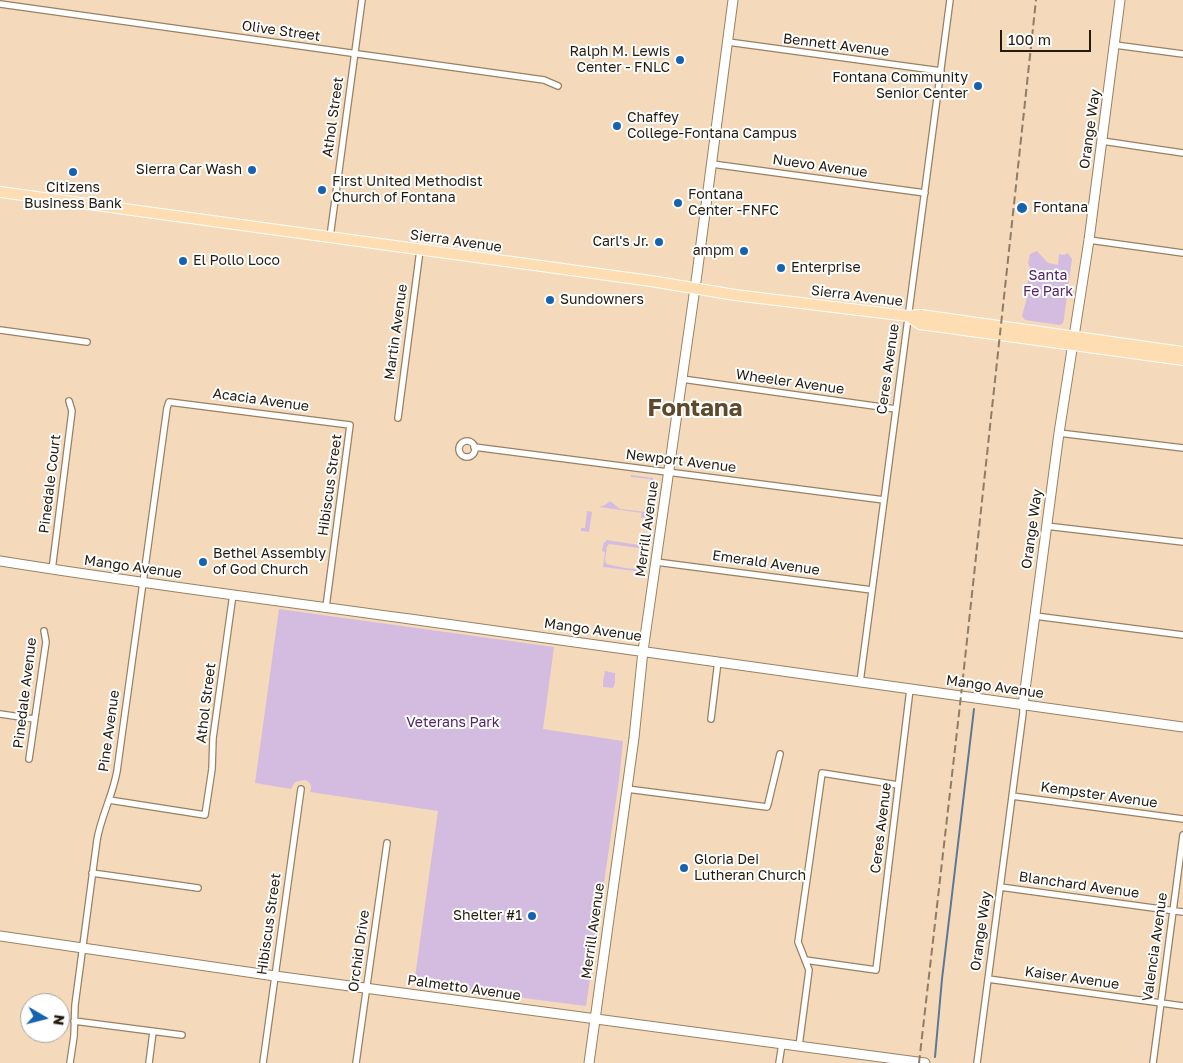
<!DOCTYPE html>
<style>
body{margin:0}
#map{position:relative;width:1183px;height:1063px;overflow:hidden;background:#f4daba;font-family:"Golos Text",sans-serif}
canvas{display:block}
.north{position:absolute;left:20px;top:993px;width:50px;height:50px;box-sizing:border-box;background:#fff;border:1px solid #a7a49f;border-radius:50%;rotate:98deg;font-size:14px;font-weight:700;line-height:20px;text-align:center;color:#241b0f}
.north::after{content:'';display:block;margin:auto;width:18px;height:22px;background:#1562b1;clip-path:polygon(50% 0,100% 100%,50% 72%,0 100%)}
.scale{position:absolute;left:1000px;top:30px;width:91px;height:22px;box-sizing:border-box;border:2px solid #241b0f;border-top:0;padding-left:6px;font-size:15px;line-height:18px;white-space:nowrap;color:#241b0f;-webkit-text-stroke:4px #fff;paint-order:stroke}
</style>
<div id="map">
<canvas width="1183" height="1063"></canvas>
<div class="north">N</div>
<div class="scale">100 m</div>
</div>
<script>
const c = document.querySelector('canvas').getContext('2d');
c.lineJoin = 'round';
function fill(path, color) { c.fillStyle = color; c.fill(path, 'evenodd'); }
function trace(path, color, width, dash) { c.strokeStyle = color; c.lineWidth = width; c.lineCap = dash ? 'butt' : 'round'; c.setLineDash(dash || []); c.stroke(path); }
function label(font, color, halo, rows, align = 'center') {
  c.font = font + ' "Golos Text",sans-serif'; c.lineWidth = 4; c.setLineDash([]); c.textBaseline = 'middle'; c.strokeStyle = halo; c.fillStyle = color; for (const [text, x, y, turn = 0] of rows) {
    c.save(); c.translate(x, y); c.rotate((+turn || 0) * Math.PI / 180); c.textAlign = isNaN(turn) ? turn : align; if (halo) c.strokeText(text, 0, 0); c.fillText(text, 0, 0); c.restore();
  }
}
fill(new Path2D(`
 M1037,251L1048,263L1058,265L1059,254L1064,255L1068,253L1072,259L1064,318L1063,323L1060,325L1025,320L1022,316L1029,290L1027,285L1031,270L1028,263L1030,254Z
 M631,475L653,478L654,480L652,500L649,499L651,481L650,479L631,477Z
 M610,501L620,509L646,512L647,511L649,501H652L650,517L641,518L642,513L599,507L605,505Z
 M587,511L592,512L589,532L581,531V528H585Z
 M606,540L646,546L643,572L603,567L605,552L602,551L604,542H606ZM609,544L639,548L640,559L636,569L625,568L607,564L605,561L607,546Z
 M279,609L554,647L543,729L623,741L619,780L586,1006L414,984L438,811L310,792C313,786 310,782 305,780L295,782L291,789L255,783Z
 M605,671L615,673V683L613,688L603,687V682Z`), '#d4bce1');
trace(new Path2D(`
 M935,1057L942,979L974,709`), '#5b7798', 2);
const street = new Path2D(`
 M0,4L544,80L558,86
 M728,42L941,71
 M1115,45L1183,54
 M1102,141L1183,153
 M712,164L925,193
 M330,237L362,0
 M1089,240L1183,253
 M0,330L87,342
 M682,379L896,409
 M398,418L420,250
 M1059,433L1183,448
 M459 449a8 8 0 1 1 16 0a8 8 0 1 1-16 0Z
 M474,447L884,500
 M1046,526L1183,542
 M656,562L872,590
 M52,570L72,411L69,401
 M1035,616L1183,635
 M860,682L950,0
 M0,714L34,719
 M711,719L718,661
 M29,759L46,642L44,631
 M627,789L767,807L768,804L780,754
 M1012,796L1183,819
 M109,800L205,815L212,769L213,738L233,594
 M92,873L198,888
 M1000,887L1183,912
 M805,960L876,970L910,689
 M988,979L1183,1006
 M74,1021L182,1035
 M799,1046L809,970L798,942L822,773L898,785
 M70,1063L74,1036L75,1005L97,840C101,816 113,795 117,771L167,408L169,402L350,425L326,607
 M149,1063L153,1032
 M263,1063L301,789
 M356,1063L387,843
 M779,1063L782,1044
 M977,1063L1023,713V705
 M1153,1063L1183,835`);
const secondary = new Path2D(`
 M0,561C136,583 273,600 410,619C668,655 925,691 1183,727
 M1023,705L1059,433L1089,240L1120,0
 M0,936L275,976L925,1063
 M589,1063L634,738L643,651L697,274L733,0`);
const primary = new Path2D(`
 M0,192L651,281L735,295L908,316L921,315L1183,352
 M908,316L920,324L1183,360`);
trace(street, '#988163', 8);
trace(secondary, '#988163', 11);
trace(primary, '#fff', 12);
trace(street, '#fff', 5.5);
trace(secondary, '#fff', 9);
trace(primary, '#fdddb1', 10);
trace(new Path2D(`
 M919,1063L960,705L1036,0`), '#8f7d67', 2, [8, 4]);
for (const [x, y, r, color] of [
 [680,60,5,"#1562b1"],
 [978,86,5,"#1562b1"],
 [617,126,5,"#1562b1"],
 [252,170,5,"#1562b1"],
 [73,172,5,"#1562b1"],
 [322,190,5,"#1562b1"],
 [678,203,5,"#1562b1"],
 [1022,208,6,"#1562b1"],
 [659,242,5,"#1562b1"],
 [744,251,5,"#1562b1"],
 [183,261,5,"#1562b1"],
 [781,268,5,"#1562b1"],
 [550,300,5,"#1562b1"],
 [203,562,5,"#1562b1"],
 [684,868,5,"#1562b1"],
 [532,916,5,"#1562b1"]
]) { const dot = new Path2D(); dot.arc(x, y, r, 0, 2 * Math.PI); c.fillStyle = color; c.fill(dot); trace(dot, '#fff', 2); }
label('14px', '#241b0f', '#fff', [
 ["Olive Street",281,31,8],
 ["Bennett Avenue",836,45,7],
 ["Athol Street",333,117,-82],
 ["Orange Way",1090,129,-82],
 ["Nuevo Avenue",820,166,8],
 ["Sierra Avenue",456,241,8],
 ["Sierra Avenue",857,296,7],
 ["Martin Avenue",396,332,-82],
 ["Ceres Avenue",888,369,-82],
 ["Wheeler Avenue",790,382,8],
 ["Acacia Avenue",261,400,8],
 ["Newport Avenue",681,461,7],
 ["Pinedale Court",50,484,-83],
 ["Hibiscus Street",330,485,-82],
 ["Merrill Avenue",647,529,-82],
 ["Orange Way",1032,529,-82],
 ["Emerald Avenue",766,563,8],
 ["Mango Avenue",133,567,8],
 ["Mango Avenue",593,630,8],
 ["Mango Avenue",995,687,8],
 ["Pinedale Avenue",25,693,-83],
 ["Athol Street",206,703,-83],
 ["Pine Avenue",109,731,-82],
 ["Kempster Avenue",1099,795,8],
 ["Ceres Avenue",881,828,-83],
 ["Blanchard Avenue",1079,885,8],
 ["Hibiscus Street",269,924,-82],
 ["Merrill Avenue",593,931,-82],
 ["Orange Way",981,931,-82],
 ["Valencia Avenue",1155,947,-82],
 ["Orchid Drive",359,951,-82],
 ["Kaiser Avenue",1072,978,8],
 ["Palmetto Avenue",464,988,8]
]);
label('14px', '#241b0f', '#fff', [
 ["Ralph M. Lewis",670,52,"right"],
 ["Center - FNLC",670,68,"right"],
 ["Fontana Community",968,78,"right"],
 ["Senior Center",968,94,"right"],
 ["Chaffey",627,118],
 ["College-Fontana Campus",627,134],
 ["Sierra Car Wash",242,170,"right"],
 ["First United Methodist",332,182],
 ["Church of Fontana",332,198],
 ["Citizens",73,188,"center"],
 ["Business Bank",73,204,"center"],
 ["Fontana",688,195],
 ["Center -FNFC",688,211],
 ["Fontana",1033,208],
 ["Carl's Jr.",649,242,"right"],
 ["ampm",734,251,"right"],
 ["El Pollo Loco",193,261],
 ["Enterprise",791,268],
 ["Sundowners",560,300],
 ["Bethel Assembly",213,554],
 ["of God Church",213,570],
 ["Gloria Dei",694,860],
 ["Lutheran Church",694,876],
 ["Shelter #1",522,916,"right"]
], 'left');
label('14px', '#522368', '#fff', [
 ["Santa",1048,276],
 ["Fe Park",1048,292],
 ["Veterans Park",453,723]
]);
label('bold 24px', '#5e492d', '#fff', [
 ["Fontana",695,408]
]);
</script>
